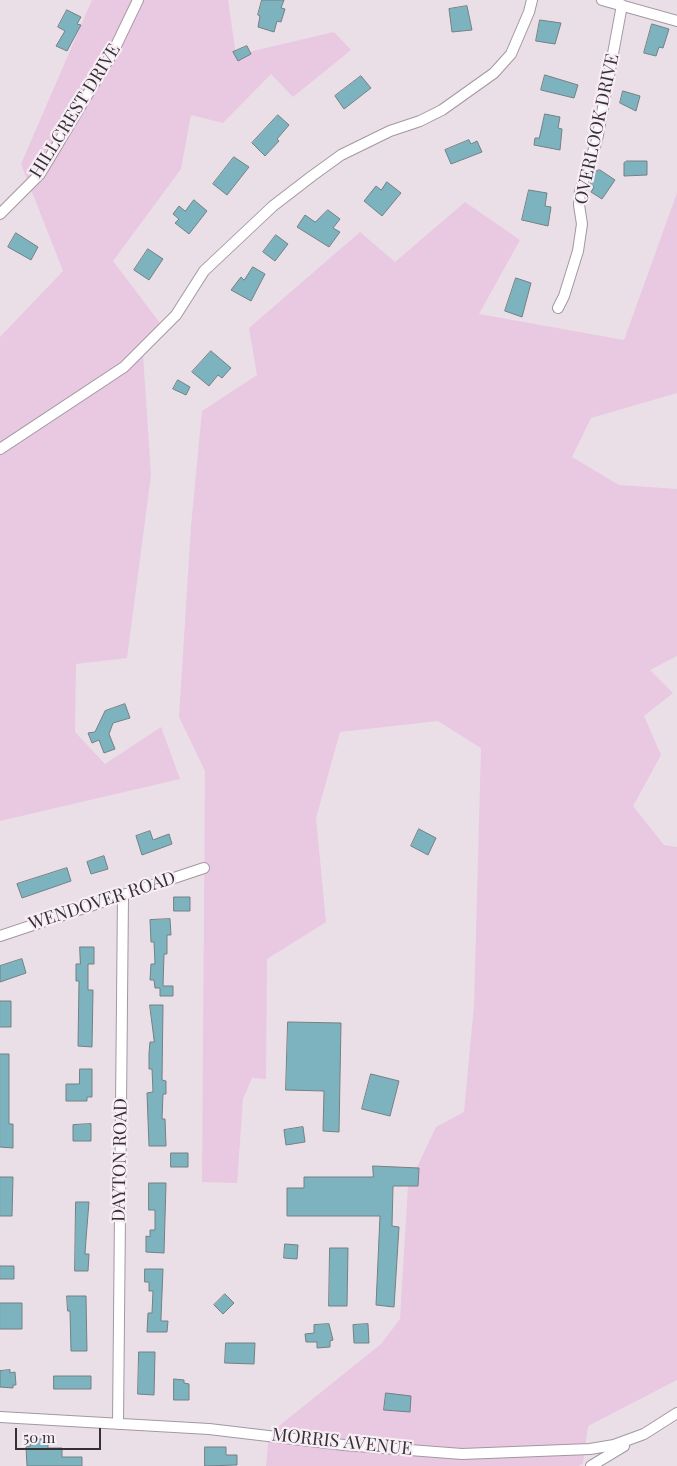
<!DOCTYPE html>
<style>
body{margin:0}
#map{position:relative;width:677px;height:1466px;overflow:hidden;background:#eadfe7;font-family:"Playfair Display",serif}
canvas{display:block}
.scale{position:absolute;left:15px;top:1428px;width:86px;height:22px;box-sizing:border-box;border:2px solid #343033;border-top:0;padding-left:6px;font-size:15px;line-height:18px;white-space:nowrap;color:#343033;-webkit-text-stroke:4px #f7edf5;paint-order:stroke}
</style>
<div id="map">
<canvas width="677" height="1466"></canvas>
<div class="scale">50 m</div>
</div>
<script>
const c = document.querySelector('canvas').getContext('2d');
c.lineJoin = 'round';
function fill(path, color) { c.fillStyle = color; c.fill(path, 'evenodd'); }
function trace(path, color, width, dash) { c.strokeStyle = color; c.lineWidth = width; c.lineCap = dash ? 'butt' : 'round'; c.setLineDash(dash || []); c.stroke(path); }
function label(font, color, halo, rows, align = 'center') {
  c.font = font + ' "Playfair Display",serif'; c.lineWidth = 4.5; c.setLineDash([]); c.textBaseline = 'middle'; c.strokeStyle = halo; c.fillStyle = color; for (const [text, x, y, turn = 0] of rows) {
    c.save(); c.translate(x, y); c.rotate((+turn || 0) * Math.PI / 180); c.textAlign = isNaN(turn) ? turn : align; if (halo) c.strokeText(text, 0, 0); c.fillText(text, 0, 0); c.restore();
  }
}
fill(new Path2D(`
 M92,0H228L236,55L334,32L351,50L293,97L271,74L223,123L191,115L181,169L113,261L166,331L143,355L151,475L127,658L76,664L75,732L105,764L161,727L180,779L0,821V337L63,271L21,164Z
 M677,193V393L591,418L572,457L619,485L677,489V656L650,670L673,693L644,716L661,755L633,806L664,845L677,847V1380L588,1426L583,1463L578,1466H266L269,1434L381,1344L400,1319L408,1186L436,1127L464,1112L474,1005L481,748L438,721L340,732L316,818L326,922L267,959L266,1079L252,1078L243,1099L237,1183L202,1182L205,771L179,717L191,526L202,411L257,375L249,328L360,232L395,262L465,202L520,240L479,314L624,340Z`), '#e9c8e2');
const building = new Path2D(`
 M262,0H284L281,8L285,9L281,22L277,21L274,32L258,27L260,16L258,15Z
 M467,6L472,30L452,32L449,9Z
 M67,10L81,17L77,24L81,25L67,51L56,46L65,31L58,27Z
 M540,20L561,23L555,44L536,41Z
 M652,24L669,29L663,48L659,47L656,56L644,53Z
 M247,46L251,54L238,61L233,52Z
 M545,75L578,85L574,98L541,90Z
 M361,76L371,88L344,109L335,96Z
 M623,91L640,96L636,111L620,103Z
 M545,114L560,117L558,128L562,129L560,150L534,145L535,138H539Z
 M278,115L289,125L277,139L279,141L265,156L252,143Z
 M469,140L471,144L477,141L482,152L451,164L445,150Z
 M234,157L249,167L227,195L213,184Z
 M627,161H647V175L624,176V163Z
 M600,170L615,180L602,199L591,192L594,187L590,184L596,171Z
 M387,182L401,193L382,216L364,201L376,186L381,190Z
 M529,190L547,193L545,206L551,207L548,226L522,220Z
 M194,200L207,211L189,234L175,223L179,219L173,214L179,206L185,211Z
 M328,210L340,219L333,228L340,232L329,247L297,227L305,215L315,222Z
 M16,233L38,247L31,260L8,247Z
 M276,235L288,244L275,261L263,252Z
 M148,249L163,259L149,280L134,270Z
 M253,267L265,274L251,301L231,290L241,277L244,280Z
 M516,278L531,283L522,317L505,311Z
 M211,351L231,368L222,378L218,375L209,386L192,372Z
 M178,380L190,387L186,395L173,389Z
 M125,704L130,718L113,723L109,734L115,749L104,753L99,740L92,743L88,733L95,732L105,711Z
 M419,829L436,838L428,855L411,846Z
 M150,831L153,840L169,834L172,844L142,855L136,836Z
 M104,856L108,869L91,874L87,862Z
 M67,868L71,881L22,898L17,884Z
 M174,897H190V911H174Z
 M170,919L171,935H167V954H164L163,986H173V996H160V988H155L154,980H150L151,964H155L154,942H151L150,920Z
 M80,947H94V964H88V990H93L92,1047L78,1046L79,981H76V964H80Z
 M22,959L26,973L0,982V966Z
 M0,1001H11V1027H0Z
 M150,1005H163L162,1080L166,1081V1094H163L162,1119H165L166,1146H149L147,1093L153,1092L152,1069H149V1053L150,1042H154Z
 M288,1022L341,1023L339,1132L323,1131L324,1091L286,1090Z
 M0,1054H9V1124H13V1148L0,1147Z
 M80,1069H92V1097H87V1101H66V1084H79Z
 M371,1074L399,1081L390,1116L362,1109Z
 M91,1124V1141H73V1125Z
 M303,1127L305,1142L286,1145L284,1130Z
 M171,1153H188V1167H171Z
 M373,1166L419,1168L418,1186H393L392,1226L399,1227L394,1307L376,1305L380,1216H287V1188H304V1177H373Z
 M0,1177H13L12,1216H0Z
 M149,1183H166L164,1253L146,1252V1236L150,1237V1230H155V1210H149Z
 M76,1202H89L86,1239L85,1254H89L88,1271H75Z
 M285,1244L298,1245L297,1259L284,1258Z
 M330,1248H348L347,1306H329Z
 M0,1266H14V1279H0Z
 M145,1269H163L161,1318V1321H168L167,1332H147L148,1313H152L153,1291H149V1282H145Z
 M225,1294L234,1303L223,1314L214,1305Z
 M67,1296H86L87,1351H71L70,1311H68Z
 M0,1303H22V1329H0Z
 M329,1324L333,1340L330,1341V1347L317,1348V1342H306L305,1334L314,1333V1325Z
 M368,1324L369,1343H354L353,1325Z
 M226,1343H255L254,1364L225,1363Z
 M139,1352H155L154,1395L138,1394Z
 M10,1370V1373L15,1372L16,1385H13V1388L0,1387V1371Z
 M54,1376H91V1389H54Z
 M174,1379L184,1380V1383L189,1384V1400H174Z
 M386,1393L411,1396L410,1412L384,1410Z
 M30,1439H48V1448H62V1457H82V1466H27L26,1447L30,1446Z
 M205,1447H226V1455H237V1465L205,1466Z`);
fill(building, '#7db3bf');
trace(building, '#748083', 1);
const minor = new Path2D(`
 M602,0L677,21
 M0,214L40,174L113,52L138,0
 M558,308L564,296L578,251L582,224L579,205L580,191L597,140L622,5
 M0,449L124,367L176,315L204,271L273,206L312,176L341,155L390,131L420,121L442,110L494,73L511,54L529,12L532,0
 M0,936L204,868
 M0,1417L209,1429L344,1445L462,1454L590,1449L614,1445L644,1434L677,1413
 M118,1424L123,895
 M591,1466L624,1446`);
trace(minor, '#a298a0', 12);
trace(minor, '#fff', 10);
label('18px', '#343033', '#f7edf5', [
 ["HILLCREST DRIVE",75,111,-58],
 ["OVERLOOK DRIVE",597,129,-78],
 ["WENDOVER ROAD",102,901,-18],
 ["DAYTON ROAD",120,1160,-89],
 ["MORRIS AVENUE",342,1442,6]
]);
</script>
